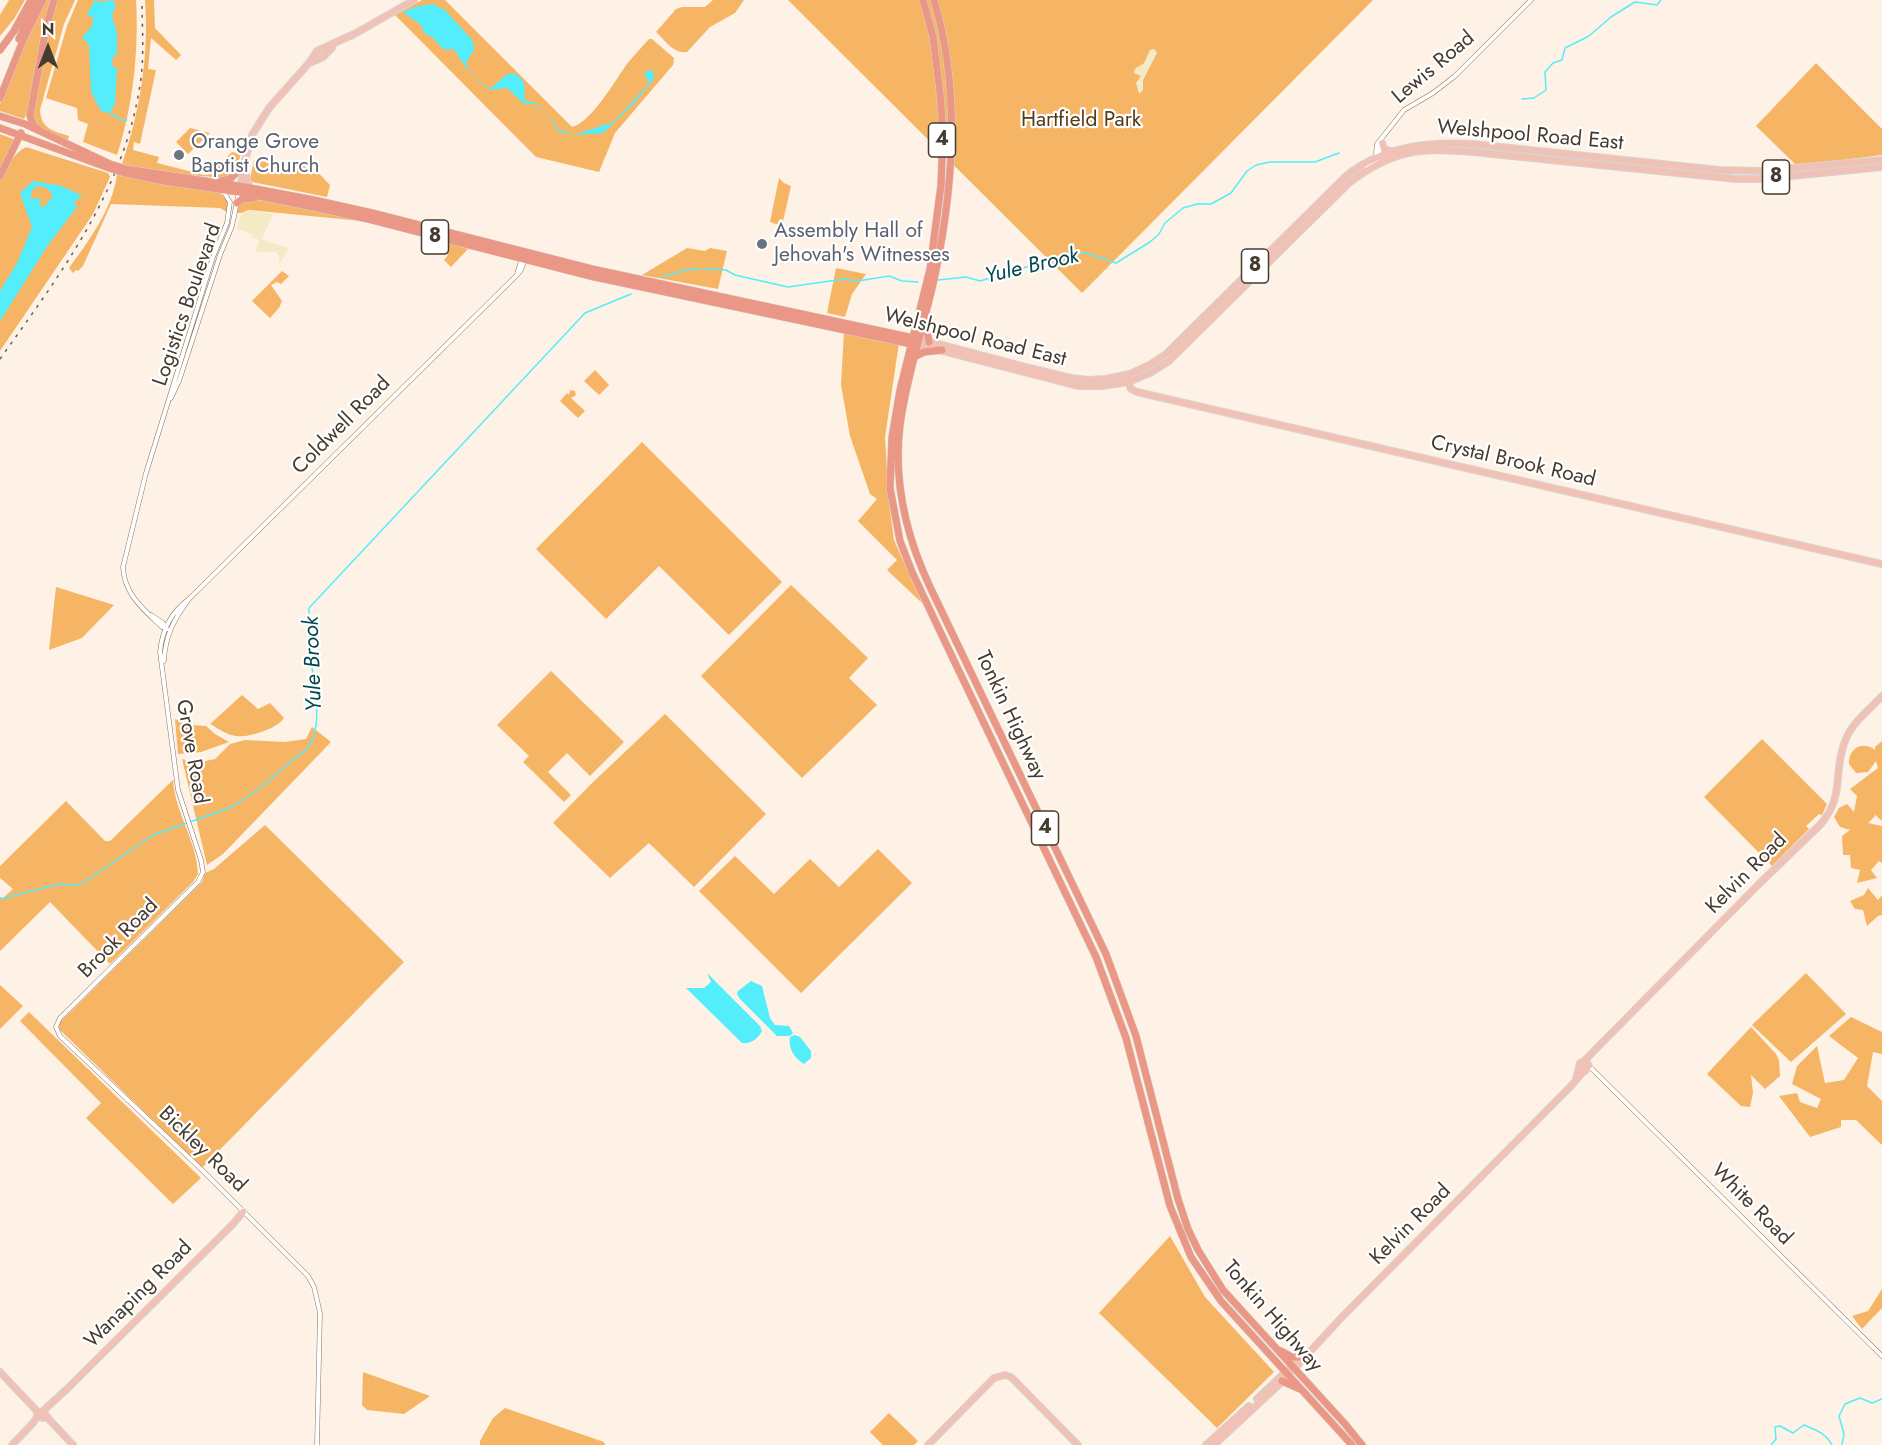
<!DOCTYPE html>
<style>
body{margin:0}
#map{position:relative;width:1882px;height:1445px;overflow:hidden;background:#fdf2e5;font-family:Jost,sans-serif}
canvas{display:block}
.north{position:absolute;left:18px;top:18px;width:60px;height:60px;-webkit-text-stroke:4px #fff;paint-order:stroke;rotate:0deg;font-size:16px;font-weight:700;line-height:24px;text-align:center;color:#463b2f}
.north::after{content:'';display:block;margin:auto;width:21px;height:27px;background:#463b2f;clip-path:polygon(50% 0,100% 100%,50% 72%,0 100%)}
</style>
<div id="map">
<canvas width="1882" height="1445"></canvas>
<div class="north">N</div>
</div>
<script>
const c = document.querySelector('canvas').getContext('2d');
c.lineJoin = 'round';
function fill(path, color) { c.fillStyle = color; c.fill(path, 'evenodd'); }
function trace(path, color, width, dash) { c.strokeStyle = color; c.lineWidth = width; c.lineCap = dash ? 'butt' : 'round'; c.setLineDash(dash || []); c.stroke(path); }
function label(font, color, halo, rows, align = 'center') {
  c.font = font + ' Jost,sans-serif'; c.lineWidth = 4.5; c.setLineDash([]); c.textBaseline = 'middle'; c.strokeStyle = halo; c.fillStyle = color; for (const [text, x, y, turn = 0] of rows) {
    c.save(); c.translate(x, y); c.rotate((+turn || 0) * Math.PI / 180); c.textAlign = isNaN(turn) ? turn : align; if (halo) c.strokeText(text, 0, 0); c.fillText(text, 0, 0); c.restore();
  }
}
fill(new Path2D(`
 M9,0H25L14,19L0,36V15Z
 M46,0H51L30,106L24,119L0,111V104L30,31Z
 M54,0H75L64,24L40,110C41,129 53,131 69,136L68,140L40,131L30,116Z
 M78,0H136C139,51 133,106 117,155L83,142L88,124L78,120L77,108L46,98L67,26Z
 M145,0H154L155,28L181,55L176,60L151,38L148,69L156,70L140,144L134,142L133,150L159,157L157,163L204,175L212,174L216,167L232,152L241,154L235,171L227,178L161,173L122,164C140,111 149,56 145,0Z
 M422,0H445L572,127C591,123 616,79 627,64C634,55 642,47 649,39H652L674,58L673,65L615,133L599,172L536,157L395,15Z
 M713,0H744L735,13L710,27L687,52C673,54 665,40 656,32L676,9L682,7H705Z
 M788,0H1373L1082,293Z
 M1816,63L1882,129V155L1797,166L1756,126Z
 M190,128L210,133L188,154L176,142Z
 M0,134L16,140L0,172Z
 M26,147L108,173L110,177L93,214L0,351V180C7,168 13,153 26,147Z
 M254,160C270,163 304,162 316,171C321,175 325,180 330,185L327,197L252,182L250,179Z
 M117,174L218,191L227,200V212L220,208L111,204L83,266L78,271L76,270L73,273L69,268C89,241 113,208 117,174Z
 M779,178L784,183L791,186L782,226L770,222Z
 M249,199L299,205L362,221L249,210L243,213H237L240,203Z
 M437,240L468,249L451,267L444,260L448,255L435,242Z
 M687,248L705,251L710,248L727,251L718,289L642,275Z
 M836,268L866,274L852,294L845,317L827,313Z
 M282,271L289,276L281,284L277,282L271,285L282,301L279,308L270,318L252,301Z
 M844,331L899,343L885,437L889,503L894,540L922,603L887,570L897,560L858,521L877,499L870,494L850,436L841,385Z
 M595,370L609,385L599,395L584,381Z
 M570,390L575,391L576,395L571,398L585,411L578,418L560,401L567,393L569,395Z
 M642,442L782,582L729,635L659,566L606,619L536,549Z
 M791,585L868,658L849,678L877,705L802,778L701,676Z
 M56,587L114,605L82,638L49,650Z
 M551,671L624,742L590,776L567,753L548,772L571,795L564,802L523,762L529,756L497,725Z
 M242,695L258,709L270,703L284,718C277,729 248,738 236,736C226,735 218,728 210,724Z
 M665,714L766,814L694,887L649,843L610,878L553,823L590,785Z
 M175,719L192,725L206,726L215,734L229,742L201,752L178,754Z
 M312,727L331,742L223,854L207,865L182,759L196,763L215,759L230,744L245,740L285,742L306,739Z
 M1762,739L1827,804L1822,815L1819,814L1806,826L1809,829L1772,866L1704,797Z
 M1882,741V821L1874,814L1875,816L1868,823L1882,826V863L1879,861L1871,870L1877,878L1857,883L1860,870L1851,868L1850,855H1843L1842,836L1850,830L1840,827L1834,817L1839,808L1847,804L1854,812L1857,796L1850,789L1878,768L1876,761L1868,772L1856,773L1849,764C1848,749 1862,740 1875,750V747Z
 M173,780C175,813 197,841 198,874L193,882L110,964L50,902L0,951V897L3,898L13,889L0,878V866L66,801L105,841H110Z
 M265,825L404,962L202,1168L59,1029L60,1022L202,882L205,873L214,869Z
 M878,849L912,883L801,993L699,891L735,856L774,894L810,859L839,887Z
 M1868,888L1878,900L1882,895V915L1878,916L1867,926L1863,910L1855,909L1850,901L1864,895Z
 M1806,973L1846,1014L1791,1062L1752,1025Z
 M0,985L23,1006L0,1029Z
 M29,1012L201,1178L173,1204L86,1118L101,1103L20,1021Z
 M1851,1017L1882,1032V1054L1873,1052L1867,1086L1882,1101V1145L1856,1120H1841V1127L1810,1137L1779,1096L1797,1093L1800,1102L1817,1108L1821,1099L1792,1084L1797,1066L1817,1046L1825,1083L1844,1080L1858,1058L1829,1036Z
 M1751,1027L1776,1054L1779,1060L1780,1076L1765,1089L1751,1075L1753,1093L1750,1107L1741,1106L1707,1074Z
 M1170,1236L1205,1297L1274,1372L1217,1428L1099,1313Z
 M1882,1289V1308L1862,1329L1852,1316L1868,1311Z
 M363,1372L430,1396L404,1414L367,1410L362,1405Z
 M505,1408L604,1442L605,1445H480V1441L493,1418Z
 M889,1413L918,1441L914,1445H883L870,1432Z`), '#f6b465');
fill(new Path2D(`
 M1154,49L1157,53L1143,80V90L1139,94L1136,83L1141,76L1134,73C1134,66 1140,67 1144,63L1150,50Z
 M248,210L273,214L262,239L267,242L289,248L281,262H279V256L276,252H256L259,240L251,237L252,234L237,229L238,223L243,212Z`), '#f4eac5');
fill(new Path2D(`
 M95,0L100,2L112,0L116,4L112,16L117,33V54L113,57L112,65L117,69L115,104L110,113L101,111L91,92L89,45L82,37L90,29L94,19L87,14Z
 M433,4L445,10L473,41L474,50L466,63C470,75 480,83 490,89L507,74H516C529,85 523,87 525,101L536,103L543,113L554,121L558,129L574,135L613,122L646,87L649,81L644,74L646,71L652,70L653,72L654,79L636,101L603,133L574,135L563,133L557,130L553,121L543,113L535,104H524L507,88L489,90C474,79 463,65 454,49L447,50L442,48L432,37L424,33L421,25L403,12L418,6Z
 M33,181L62,186L82,196L74,202L77,207L48,245L0,321V291L17,263L32,227L20,193ZM38,186L47,188L53,196L44,207L40,206V199L38,198L30,199L33,189Z
 M707,973L760,1026L762,1031C758,1039 751,1044 742,1043L686,988H704L711,982Z
 M751,981L762,986L770,1018L775,1025L789,1026L793,1033L790,1036H777L740,999L737,994L738,991Z
 M795,1035L800,1037L811,1051V1058L804,1064C794,1058 788,1048 790,1037Z`), '#54edfb');
trace(new Path2D(`
 M1522,99L1534,98L1546,90L1545,72L1553,63L1562,60L1565,48L1589,36L1611,17L1635,2L1657,5L1661,0
 M110,113L121,120H127
 M704,269L726,270L735,275L788,287L844,279L858,281L889,276L902,281L918,282
 M662,277L686,270L701,269
 M938,280L966,277L980,281L1073,253H1086L1116,263L1150,242L1159,234L1165,223L1183,208L1197,204H1211L1231,193L1247,171L1256,165L1270,162H1315L1339,153
 M0,899L59,884L80,885L153,835L232,807L260,788L300,754C330,738 311,673 309,646C308,634 309,621 309,608L585,313L631,294
 M1771,1445L1776,1439L1775,1427L1780,1426L1793,1433L1804,1425C1816,1430 1826,1433 1832,1445
 M1842,1445L1844,1434L1839,1416L1845,1404L1860,1398L1872,1403L1882,1399`), '#54edfb', 1.5);
const minor = new Path2D(`
 M1378,156L1376,153L1377,144L1404,110L1433,93L1455,76L1531,0
 M1367,168L1377,159L1381,145
 M517,274L522,258
 M171,398L179,381L220,255L232,226L239,192
 M189,599C171,612 162,631 160,652L178,790L201,860L203,872L198,882L60,1018L56,1027L60,1036L201,1169L308,1276L314,1287L320,1313L317,1445
 M151,615L163,623L167,629
 M162,627C143,609 124,594 123,567L146,473L213,257L227,223L230,202L223,191
 M164,661C165,636 174,619 189,599L517,275L521,270L527,253
 M1589,1066L1882,1356`);
const major = new Path2D(`
 M351,36L414,0
 M312,62L323,57L332,48
 M1382,143L1384,149L1391,151
 M245,170L248,184L251,188
 M240,188L244,164L252,135L269,108L309,63L317,51L354,34
 M920,339L1022,366L1071,378L1089,380L1105,379L1130,374L1151,364L1166,354L1346,176C1384,146 1426,142 1473,144L1719,170L1761,171L1882,160
 M919,345L1078,386H1102L1128,382L1150,373L1169,361L1349,183C1393,149 1420,148 1473,152L1736,179H1761L1882,167
 M1127,379L1131,389L1137,392L1882,564
 M1584,1061L1760,883L1821,824C1845,794 1833,775 1844,744C1850,724 1868,711 1882,696
 M1576,1079L1580,1063L1586,1061L1589,1066L1585,1071L1579,1068
 M1293,1370L1342,1317L1571,1086L1583,1072
 M0,1372L36,1410L39,1417L44,1418L46,1415L43,1411L38,1414
 M1257,1399L1295,1363
 M43,1411L68,1388L233,1224L243,1212
 M46,1416L73,1445
 M12,1445L33,1423L38,1415
 M928,1445L994,1378L1005,1375L1011,1377L1078,1445
 M1206,1445L1249,1406
 M1214,1445L1284,1380`);
const highway = new Path2D(`
 M923,0L933,37L940,93L943,133L941,185L930,269L900,390L892,437L890,488L900,541L912,572L947,646L1096,957L1126,1038L1170,1206L1191,1257L1221,1301L1352,1445
 M934,0C960,87 954,182 936,270C926,321 907,372 900,425C893,482 906,536 930,587L1106,954L1136,1036L1178,1199L1188,1229L1198,1250L1223,1290L1345,1424L1362,1445
 M19,39L36,0
 M0,50L14,31L31,0
 M0,98L24,38L43,0
 M0,116L25,124L110,164
 M0,128L109,168
 M40,131L34,126L30,116L46,28L54,0
 M126,169L245,187L314,200L372,213L592,269L918,339
 M125,173L163,181L239,192L313,207L368,219L590,276L916,345
 M0,176L21,133
 M221,181L230,179L240,169
 M237,203L242,199L254,198
 M926,323L929,342
 M916,356L924,352L942,350
 M1281,1351L1292,1357H1300
 M1282,1381L1300,1389`);
trace(minor, '#8a7257', 5);
trace(major, '#d6d4d1', 8);
trace(highway, '#d6d4d1', 8);
trace(minor, '#fff', 4);
trace(major, '#f2c1b6', 6);
trace(highway, '#ea9785', 7);
trace(new Path2D(`
 M0,359C59,276 122,193 139,91C145,61 142,30 142,0`), '#685d51', 1.5, [3, 6]);
const highwayBridge = new Path2D(`
 M110,164L126,169
 M109,168L125,173`);
trace(highwayBridge, '#d6d4d1', 8, []);
trace(highwayBridge, '#ea9785', 7);
for (const [x, y, r, color] of [
 [179,155,6,"#6b7280"],
 [762,244,6,"#6b7280"]
]) { const dot = new Path2D(); dot.arc(x, y, r, 0, 2 * Math.PI); c.fillStyle = color; c.fill(dot); trace(dot, '#fff', 2); }
for (const [x, y, w] of [
 [942,140,27],
 [1776,177,27],
 [435,237,27],
 [1255,266,27],
 [1045,828,27]
]) { const box = new Path2D(); box.roundRect(x - w / 2, y - 17, w, 34, 4.5); c.fillStyle = '#fff'; c.fill(box); trace(box, '#463b2f', 1.5); }
label('bold 20px', '#463b2f', null, [
 ["4",942,140],
 ["8",1776,177],
 ["8",435,237],
 ["8",1255,266],
 ["4",1045,828]
]);
label('21px', '#463b2f', '#fff', [
 ["Lewis Road",1434,68,-40],
 ["Welshpool Road East",1530,136,5],
 ["Logistics Boulevard",188,305,-71],
 ["Welshpool Road East",975,338,14],
 ["Coldwell Road",342,426,-45],
 ["Crystal Brook Road",1513,462,13],
 ["Tonkin Highway",1010,716,65],
 ["Grove Road",191,752,80],
 ["Kelvin Road",1747,874,-45],
 ["Brook Road",119,939,-45],
 ["Bickley Road",202,1150,44],
 ["White Road",1751,1205,45],
 ["Kelvin Road",1411,1225,-45],
 ["Wanaping Road",139,1295,-45],
 ["Tonkin Highway",1272,1317,49]
]);
label('21px', '#563a17', '#fff', [
 ["Hartfield Park",1081,121]
]);
label('21px', '#5b616d', '#fff', [
 ["Orange Grove",191,143],
 ["Baptist Church",191,167],
 ["Assembly Hall of",774,232],
 ["Jehovah's Witnesses",774,256]
], 'left');
label('italic 22px', '#00494f', '#fff', [
 ["Yule Brook",1032,267,-13],
 ["Yule Brook",314,664,-92]
]);
</script>
